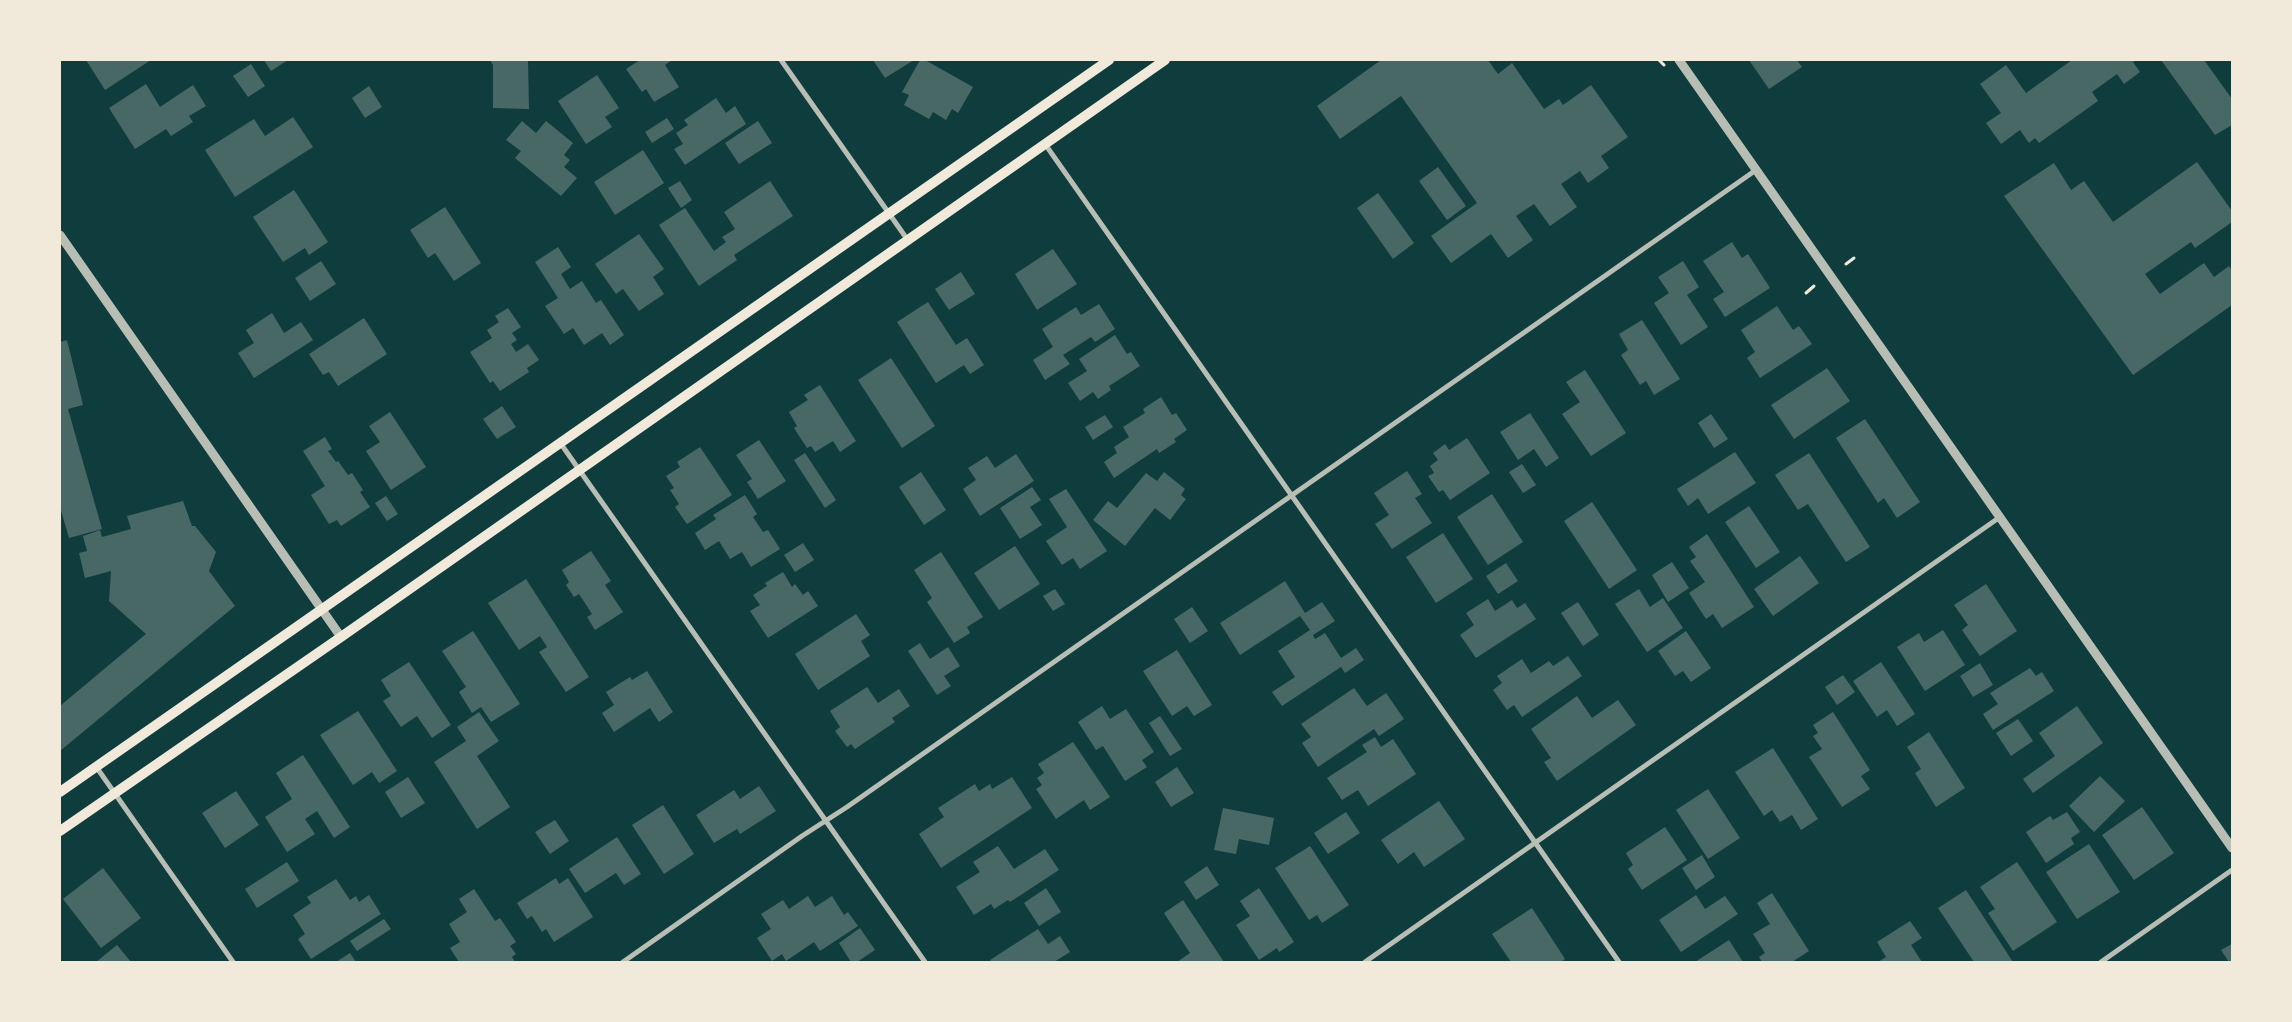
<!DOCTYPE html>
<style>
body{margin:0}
#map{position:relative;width:2292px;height:1022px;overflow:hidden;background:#0f3d3e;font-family:"Source Sans 3",sans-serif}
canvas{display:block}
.frame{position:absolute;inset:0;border:61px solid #f1e9da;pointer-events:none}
</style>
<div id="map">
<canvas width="2292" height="1022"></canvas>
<div class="frame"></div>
</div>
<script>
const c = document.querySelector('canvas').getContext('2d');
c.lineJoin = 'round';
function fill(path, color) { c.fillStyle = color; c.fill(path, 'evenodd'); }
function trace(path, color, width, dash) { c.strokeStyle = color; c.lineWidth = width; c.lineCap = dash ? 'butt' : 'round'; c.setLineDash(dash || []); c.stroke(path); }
fill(new Path2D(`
 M86,60H151L105,90Z
 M264,60H288L271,71Z
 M490,60H528L529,109L493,108V65Z
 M640,60H672L665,65L679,87L654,102L646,89L642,92L626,69Z
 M873,60H914L885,78Z
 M920,60H925L973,87L958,113L952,109L946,120L933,112L929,119L904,105L909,95L902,92Z
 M1381,60H1488L1498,74L1512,63L1544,109L1559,99L1563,105L1591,85L1628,137L1601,156L1609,168L1588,183L1580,171L1561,184L1577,207L1550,226L1534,204L1516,216L1533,240L1508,258L1491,234L1451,263L1431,236L1477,203L1401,96L1340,139L1317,106Z
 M1749,60H1797L1802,67L1769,89Z
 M2072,60H2136L2133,62L2140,72L2124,84L2117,74L2092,92L2098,101L2039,143L2035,138L2029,143L2020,130L2001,144L1986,123L2001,113L1980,84L2006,65L2026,93Z
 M2161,60H2204L2232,99V125L2215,135Z
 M251,64L265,86L248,97L233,76Z
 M597,75L619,108L605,117L612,127L586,144L558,101Z
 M146,84L160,107L193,85L206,106L189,116L193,122L171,136L166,129L135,149L109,108Z
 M369,86L382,107L365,118L352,98Z
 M716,98L726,113L735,106L746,124L685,165L674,149L683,144L676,133L688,125L684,120Z
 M293,117L313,147L235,197L205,150L254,119L265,136Z
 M667,118L674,129L652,143L645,132Z
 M522,121L536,133L546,121L573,143L564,155L570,160L564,167L577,178L561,196L515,158L521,151L506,140Z
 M758,121L772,143L739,164L725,143Z
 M643,150L664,183L615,215L594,182Z
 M2197,162L2232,211V222L2195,248L2191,242L2145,274L2160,294L2204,263L2214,277L2229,266L2232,270V305L2133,375L2004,196L2054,163L2071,190L2084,181L2113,222Z
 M1438,167L1466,206L1447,220L1419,181Z
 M680,181L692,200L681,208L668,188Z
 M770,181L793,216L734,255L737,260L699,286L659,225L685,208L714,251L726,242L722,237L735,229L724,212Z
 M294,190L328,242L309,255L305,248L283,262L253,217Z
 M1378,193L1414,243L1393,259L1357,208Z
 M445,207L481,263L454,281L435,253L428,258L410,230Z
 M639,234L664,269L653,277L664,294L639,311L623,289L616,294L595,264Z
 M1732,242L1742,258L1748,254L1770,288L1725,317L1713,299L1724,292L1703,261Z
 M558,247L571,267L561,274L570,289L582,281L596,303L601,300L624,335L610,345L602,333L584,345L573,328L564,334L545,306L558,298L535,262Z
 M1053,249L1077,284L1037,310L1015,274Z
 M321,261L336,284L310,301L295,278Z
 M1683,261L1699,287L1687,295L1708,327L1681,345L1654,303L1669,293L1658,277Z
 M961,272L975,294L949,310L935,289Z
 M928,302L956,345L967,338L984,365L970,374L964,365L936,383L897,322Z
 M1099,304L1115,329L1095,342L1091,337L1063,355L1070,364L1045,380L1033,360L1053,347L1042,329L1076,307L1081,315Z
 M1777,306L1793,330L1799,326L1812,344L1760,378L1747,358L1755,352L1741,330Z
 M508,308L521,327L512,333L517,340L511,344L516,352L528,344L539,360L527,368L529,372L500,391L493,381L490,383L470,352L492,338L487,330L499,322L495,316Z
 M272,313L284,333L301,322L313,340L254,378L238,353L254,343L246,330Z
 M364,318L387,354L338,386L329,372L323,375L309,354Z
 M1642,320L1680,379L1654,395L1646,381L1640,385L1621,355L1628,350L1619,334Z
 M1115,335L1127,354L1131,352L1140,366L1109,386L1111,390L1098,399L1093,392L1080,401L1068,383L1087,371L1079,359Z
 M67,340L83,405L68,409L102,529L69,538L60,507V342Z
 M891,358L935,426L902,448L858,380Z
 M1827,368L1850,401L1794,439L1771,405Z
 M1585,370L1626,433L1591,456L1562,414L1580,402L1566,382Z
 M820,385L856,441L840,452L833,441L815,452L811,446L807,448L794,428L797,426L789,412L808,400L804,395Z
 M1161,397L1172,415L1176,413L1187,430L1174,439L1176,442L1159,453L1157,449L1114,478L1104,462L1117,453L1114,447L1129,437L1123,427L1145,413L1143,409Z
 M502,406L516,427L497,439L483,419Z
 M390,412L426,467L391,490L366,451L380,442L369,426Z
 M1530,413L1559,458L1546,467L1534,449L1518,460L1500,432Z
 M1711,414L1728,439L1714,448L1698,423Z
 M1105,415L1113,427L1093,440L1085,427Z
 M1865,419L1920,502L1897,518L1884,498L1878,503L1836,438Z
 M325,437L332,449L328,451L336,462L338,461L348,475L352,473L363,490L360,492L370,507L341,526L337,520L329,524L311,495L325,486L303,451Z
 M1467,438L1490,473L1450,500L1443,490L1439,492L1428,476L1434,473L1430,466L1438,460L1433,453L1445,444L1449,450Z
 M759,440L786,481L758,499L747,482L752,479L736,455Z
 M700,447L732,495L687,524L675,507L679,504L670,490L674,488L666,476L680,467L677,462Z
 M1735,452L1756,483L1708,514L1698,498L1688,506L1677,489Z
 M805,453L836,500L825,508L794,460Z
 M1809,453L1870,547L1846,562L1808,504L1798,510L1775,475Z
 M1016,454L1034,481L980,516L963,489L976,480L968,468L987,456L995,468Z
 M1522,464L1536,485L1523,493L1509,472Z
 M1407,471L1422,494L1415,498L1432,523L1392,549L1375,524L1389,515L1374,493Z
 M921,472L946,510L924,525L899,487Z
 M1164,472L1185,489L1181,495L1186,499L1170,520L1155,508L1125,546L1093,520L1108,501L1117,508L1146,473L1157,481Z
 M1032,487L1041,500L1030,507L1042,525L1020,539L1000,508Z
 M1066,489L1107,551L1080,569L1073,558L1062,565L1046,541L1067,527L1049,499Z
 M1492,494L1523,542L1488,565L1457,517Z
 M745,495L757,514L753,517L763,532L768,530L780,549L751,567L742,552L730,559L719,541L705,550L695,533L716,519L713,515Z
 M386,496L398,514L387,521L375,503Z
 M183,501L192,526H195L216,552L209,571L235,606L60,751V706L146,634L109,601L111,571L85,578L79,553L87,551L83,536L100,530L102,537L131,529L127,516Z
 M1592,502L1637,570L1609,589L1564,521Z
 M1749,506L1780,552L1756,568L1725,522Z
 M1443,533L1473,579L1436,603L1406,557Z
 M1707,534L1754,607L1722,628L1713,614L1706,619L1689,593L1705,582L1690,561L1696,557L1689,547Z
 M803,543L814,560L795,572L784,555Z
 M1015,546L1040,584L999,610L974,573Z
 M591,551L611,581L605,585L623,612L595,630L587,617L592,614L579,594L574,597L566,585L569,582L562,570Z
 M941,552L983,617L967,627L970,633L954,643L927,602L932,598L914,570Z
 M1800,556L1819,583L1773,616L1754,589Z
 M1672,562L1689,588L1668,602L1652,575Z
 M1506,563L1518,581L1498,594L1486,576Z
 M783,572L792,587L795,584L803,595L808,591L818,606L768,638L750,611L760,605L753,595L767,586L765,583Z
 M526,579L589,677L566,692L539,652L547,647L540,636L519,650L488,603Z
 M1285,581L1305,613L1322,602L1335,621L1313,635L1315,639L1325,633L1341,658L1356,648L1364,660L1345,673L1341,667L1282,706L1272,692L1295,677L1278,651L1310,630L1300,616L1240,655L1220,623Z
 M1986,584L2017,631L1980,656L1962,630L1968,625L1954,605Z
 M1055,589L1065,604L1053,611L1043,596Z
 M1639,589L1650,607L1663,598L1683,628L1647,652L1615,604Z
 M1488,599L1495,611L1512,600L1517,608L1525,603L1536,619L1476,658L1460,635L1474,625L1466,613Z
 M1578,602L1599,635L1583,646L1561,613Z
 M1192,607L1208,631L1190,643L1174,619Z
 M856,614L870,635L861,641L870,656L818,690L795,654Z
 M1943,630L1965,665L1925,691L1897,647L1919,633L1924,642Z
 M473,631L520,704L491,722L481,707L472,713L459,692L466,687L442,651Z
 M1686,631L1711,668L1691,682L1683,671L1675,676L1658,651Z
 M920,643L930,659L948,647L960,666L944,676L951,686L937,695L908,651Z
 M1177,650L1212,705L1194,716L1187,706L1172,716L1143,671Z
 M1568,656L1582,676L1522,717L1514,705L1507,710L1493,690L1502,683L1497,676L1522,659L1531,673L1549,661L1553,666Z
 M409,662L451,725L432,738L417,716L401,727L383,701L391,696L381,680Z
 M1881,662L1915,714L1897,726L1887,710L1877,717L1853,681Z
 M1980,663L1993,685L1973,697L1960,676Z
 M2030,668L2036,676L2042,672L2054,691L1993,730L1983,714L1998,704L1990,693Z
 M647,671L673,712L659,722L650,708L614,732L602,713L614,705L606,692L630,677L632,680Z
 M1843,675L1855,692L1837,705L1825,687Z
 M867,687L878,703L899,689L910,706L892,718L895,722L855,749L851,744L847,747L835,731L840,727L830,711Z
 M1354,688L1367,706L1386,693L1404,719L1379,736L1374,729L1318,767L1302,743L1311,737L1301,724Z
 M1577,696L1592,718L1618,700L1636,725L1557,781L1544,762L1551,758L1531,729Z
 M1102,706L1110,719L1126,709L1154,752L1142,760L1147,767L1125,781L1103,746L1096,750L1078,722Z
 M2077,706L2103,743L2033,793L2023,779L2055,756L2039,733Z
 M358,711L397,771L379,783L372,772L353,785L320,735Z
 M479,712L499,741L477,756L510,807L477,829L434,762L466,741L457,727Z
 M1833,712L1870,770L1861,776L1870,789L1842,807L1809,757L1822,749L1813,736L1818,733L1813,725Z
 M1160,716L1182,749L1170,756L1149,723Z
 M2018,719L2033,741L2011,756L1996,733Z
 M1929,732L1965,788L1936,807L1915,773L1921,769L1907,747Z
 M1375,737L1381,747L1393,739L1416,774L1368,806L1358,790L1342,800L1327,778L1367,752L1362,745Z
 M1073,742L1110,797L1090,810L1084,800L1056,819L1036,789L1042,785L1037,778L1044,773L1038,764Z
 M1773,748L1818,819L1801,830L1792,815L1780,822L1772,810L1764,816L1735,772Z
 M303,755L350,827L334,838L317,811L305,819L315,834L287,852L265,817L292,799L276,773Z
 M1177,767L1194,793L1171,807L1155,782Z
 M2100,776L2125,801L2094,832L2069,806Z
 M408,777L425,803L401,818L385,792Z
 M1012,777L1032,808L941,868L919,834L944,817L938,808L975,784L979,791L990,784L992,789Z
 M759,786L776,811L740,834L737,829L714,843L696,815L734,790L740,799Z
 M1708,789L1740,838L1708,859L1676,810Z
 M236,791L259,825L225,848L202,813Z
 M1439,801L1465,839L1424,867L1414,852L1398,864L1381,840Z
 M663,805L694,854L664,874L632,825Z
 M2142,807L2174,853L2134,880L2102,835Z
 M1223,808L1274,818L1269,845L1239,839L1236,854L1214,850Z
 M1346,812L1360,833L1328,854L1314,833Z
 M2067,812L2080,832L2071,838L2074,844L2046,863L2026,832L2050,816L2053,820Z
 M555,820L569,841L550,854L535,832Z
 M1665,827L1687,860L1642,890L1628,869L1633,865L1626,853Z
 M617,837L641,874L624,885L616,873L585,893L569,869Z
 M2089,844L2120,892L2077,919L2046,872Z
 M998,846L1014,869L1045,849L1059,870L1010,902L1008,900L994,909L991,904L974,915L956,887L980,872L973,862Z
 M1310,846L1349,905L1322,923L1317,915L1309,920L1275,868Z
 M1702,855L1715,877L1696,890L1682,868Z
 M287,862L299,881L257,908L245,889Z
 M2017,862L2057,922L2013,951L1988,913L1995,909L1980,887Z
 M1207,866L1219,885L1196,900L1184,882Z
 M103,868L141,918L101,948L63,899Z
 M556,878L559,884L568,878L593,917L554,942L546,929L542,932L532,916L527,919L517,903Z
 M336,879L350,900L356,896L359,902L369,895L381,914L311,959L298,939L305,934L293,915L311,903L307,897Z
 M1046,888L1061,912L1039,926L1024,903Z
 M1259,888L1294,942L1279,952L1277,948L1259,960L1236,925L1250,916L1240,901Z
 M474,889L495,921L500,918L516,942L510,946L516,954L512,957L515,962H459L450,948L460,942L449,924L467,912L459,899Z
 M1966,890L2013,962H1974L1938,908Z
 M1772,893L1809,951L1792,962H1762L1759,957L1765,953L1753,934L1770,924L1757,903Z
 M1696,895L1705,909L1725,896L1738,914L1681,952L1659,920Z
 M808,896L815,907L832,896L844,915L848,912L858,926L820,951L814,942L786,961L782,954L772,961L757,938L771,929L761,914L783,900L789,909Z
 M1183,900L1224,962H1177L1190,953L1164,913Z
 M1532,908L1565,959L1561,962H1511L1492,934Z
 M384,919L391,929L357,951L350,941Z
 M1910,921L1922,938L1911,945L1922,962H1878L1886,957L1877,942Z
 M860,928L875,950L857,962H851L839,943Z
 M1038,929L1048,944L1060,936L1070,952L1054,962H992L990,960Z
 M1729,940L1743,962H1695Z
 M2232,944V962H2229L2221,950Z
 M117,945L131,962H96Z
 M350,953L356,962H336Z`), '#486865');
trace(new Path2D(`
 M1659,60L1664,65
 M1846,264L1854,258
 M1806,293L1814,286`), '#f1e9da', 3);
trace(new Path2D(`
 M781,60L907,239
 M1045,144L1619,962
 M561,444L925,962
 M97,768L233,962
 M623,962L802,836L847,807L1756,170
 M1365,962L2000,517
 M2101,962L2232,870`), '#b8beb3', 5);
trace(new Path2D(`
 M1679,60L2232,848
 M60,235L341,637`), '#b8beb3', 9);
trace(new Path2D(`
 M60,792L1109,60
 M60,831L341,637L1165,60`), '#f1e9da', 10);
</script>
